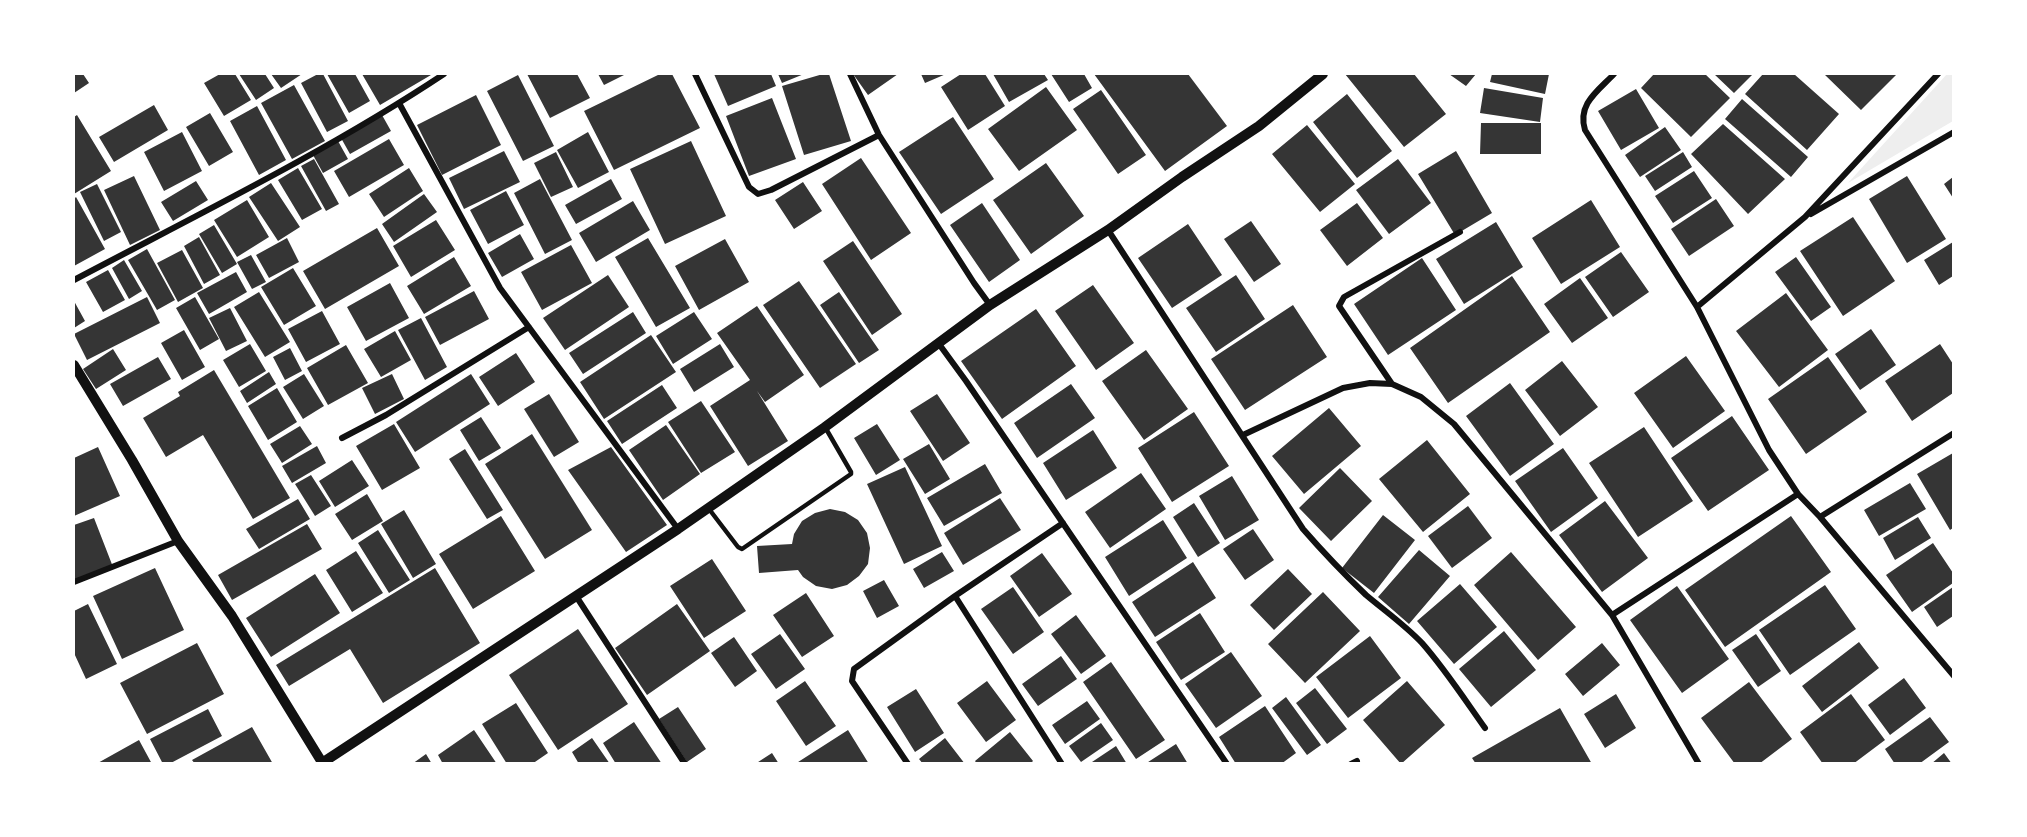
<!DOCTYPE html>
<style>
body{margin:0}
#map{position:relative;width:2027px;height:837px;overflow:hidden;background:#fff;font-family:"Titillium Web",sans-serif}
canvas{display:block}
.frame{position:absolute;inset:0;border:75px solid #fff;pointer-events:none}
</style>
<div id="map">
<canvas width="2027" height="837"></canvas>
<div class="frame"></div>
</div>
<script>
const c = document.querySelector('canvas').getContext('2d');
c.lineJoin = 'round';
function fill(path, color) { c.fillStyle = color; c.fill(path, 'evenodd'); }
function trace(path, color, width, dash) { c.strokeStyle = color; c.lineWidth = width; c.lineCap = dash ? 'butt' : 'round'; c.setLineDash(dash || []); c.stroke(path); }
fill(new Path2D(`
 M1947,74H1953V121L1848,183Z`), '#eee');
fill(new Path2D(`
 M74,74H83L89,83L74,93Z
 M220,74H235L251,100L224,116L204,83Z
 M239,74H265L274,88L256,100Z
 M271,74H302L281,88Z
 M318,74H323L348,121L327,132L301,83Z
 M327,74H355L370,101L349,113Z
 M362,74H430L431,75L380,105Z
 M527,74H577L590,98L550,118Z
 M598,74H626L604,85Z
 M660,74H672L700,128L614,170L584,111Z
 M714,74H771L776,86L728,106Z
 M778,74H804L782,83Z
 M823,74H829L851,141L804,155L782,86Z
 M853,74H898L868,95Z
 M921,74H946L925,83Z
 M961,74H985L1005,106L968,130L941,87Z
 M993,74H1044L1048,80L1009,102Z
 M1051,74H1084L1092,88L1069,102Z
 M1094,74H1188L1227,126L1165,171Z
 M1345,74H1414L1446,114L1404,147Z
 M1449,74H1476L1466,86Z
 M1492,74H1549L1545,94L1490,82Z
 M1654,74H1705L1730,98L1691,137L1641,88Z
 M1714,74H1753L1734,93Z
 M1763,74H1794L1839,114L1807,150L1745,94Z
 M1824,74H1897L1861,110Z
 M518,75L554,146L523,161L487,91Z
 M294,85L325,141L292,159L261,103Z
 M1046,87L1077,130L1019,171L988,129Z
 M1484,88L1543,98L1540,122L1480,113Z
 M1636,89L1659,128L1621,150L1598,111Z
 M1101,90L1146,155L1118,174L1073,109Z
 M1347,94L1392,151L1357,178L1313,122Z
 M476,95L501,145L442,175L417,125Z
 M772,98L796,159L749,176L726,116Z
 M1742,99L1808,157L1791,177L1725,119Z
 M154,105L168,130L114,162L99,137Z
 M257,106L286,160L259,175L230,121Z
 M210,113L233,152L209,166L186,127Z
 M77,115L111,171L74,194V117Z
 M382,115L391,131L350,154L341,138Z
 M953,117L994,179L941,214L899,152Z
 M1481,123H1541V154H1480Z
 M1723,124L1785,179L1748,214L1691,154Z
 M1307,125L1355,184L1320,212L1272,154Z
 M1665,127L1681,150L1640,177L1625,155Z
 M182,132L202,171L164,191L144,152Z
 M588,132L609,172L578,188L557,150Z
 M389,139L404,165L349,197L334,171Z
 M338,141L348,159L323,173L313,155Z
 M691,141L726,216L665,244L630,169Z
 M504,151L520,182L464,209L449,178Z
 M1456,151L1492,213L1455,235L1418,174Z
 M556,152L573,187L551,197L534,163Z
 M1683,152L1692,167L1655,191L1645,176Z
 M861,158L911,233L871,260L822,184Z
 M314,159L339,204L326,211L301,166Z
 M1398,159L1431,203L1389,234L1356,190Z
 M1046,163L1084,216L1031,254L993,200Z
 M298,168L322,209L302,220L278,180Z
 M409,168L423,191L384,217L369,194Z
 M1694,171L1712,198L1673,223L1655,196Z
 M134,176L160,230L130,245L104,190Z
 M1907,176L1946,239L1907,263L1869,199Z
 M1953,177V198L1944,184Z
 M540,179L572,240L545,254L514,193Z
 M611,179L622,199L576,224L565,205Z
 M196,181L208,200L173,221L161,202Z
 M803,182L822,211L794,229L775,200Z
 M271,183L300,227L278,241L249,197Z
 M97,184L121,232L104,241L80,192Z
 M506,191L524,225L488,244L470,210Z
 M424,194L437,212L394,242L382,224Z
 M76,197L105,249L74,266V199Z
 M1716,199L1734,226L1689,256L1671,229Z
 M247,200L269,237L237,257L214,220Z
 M1591,200L1620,247L1561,284L1532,238Z
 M633,201L650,230L596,262L579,233Z
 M982,203L1020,260L989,282L950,225Z
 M1357,203L1383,238L1347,266L1320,230Z
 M1853,217L1895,281L1843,316L1800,251Z
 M436,220L455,250L411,277L393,246Z
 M1251,221L1281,264L1254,282L1224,239Z
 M1496,222L1523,267L1464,304L1436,259Z
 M1188,224L1222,275L1172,308L1138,258Z
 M214,225L237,264L222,273L199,234Z
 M377,228L399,266L325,309L303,271Z
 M520,234L534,259L502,277L488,253Z
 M199,237L220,275L204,284L184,246Z
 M287,238L299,262L269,278L256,255Z
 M648,238L690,308L656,327L615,257Z
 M725,239L749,282L699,310L675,266Z
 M853,241L902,314L872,335L823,261Z
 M1953,242V276L1939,285L1924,260Z
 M571,245L592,283L542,310L521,272Z
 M147,249L175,300L157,310L128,260Z
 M182,250L203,288L178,302L157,263Z
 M1621,252L1649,292L1613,317L1585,277Z
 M251,255L266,282L252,289L237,262Z
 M454,257L471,286L424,314L407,286Z
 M1796,257L1831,307L1811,321L1775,272Z
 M1422,258L1456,310L1388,355L1354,304Z
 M124,260L142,291L129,299L112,268Z
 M293,268L316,306L284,325L261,287Z
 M108,270L125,300L103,312L86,282Z
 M236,272L247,292L209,314L197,293Z
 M608,275L629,307L565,350L543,318Z
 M1236,275L1265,319L1216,352L1186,308Z
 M1512,276L1550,332L1448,403L1410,348Z
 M1580,278L1608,318L1572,343L1544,304Z
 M799,281L856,364L820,388L763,305Z
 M390,283L409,318L366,341L347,307Z
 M1093,285L1134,343L1096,370L1055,311Z
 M474,291L489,319L440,345L425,317Z
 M259,292L290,342L265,357L234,307Z
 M839,292L879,350L859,363L820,305Z
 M1786,293L1828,350L1779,387L1736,331Z
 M147,297L160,323L87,360L74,334Z
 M195,297L219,339L200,350L176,308Z
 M74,301L85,321L74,328Z
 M1293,305L1327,357L1245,410L1211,359Z
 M757,306L804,375L765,402L757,391L788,441L748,466L710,406L750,380L717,333Z
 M230,308L247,341L226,351L209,318Z
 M1036,309L1076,366L1002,419L961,361Z
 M322,311L340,344L306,362L288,329Z
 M633,312L646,333L583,374L569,353Z
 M694,312L712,339L673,364L656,336Z
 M421,318L447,367L425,380L398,330Z
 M1871,329L1896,365L1860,390L1835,354Z
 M184,330L205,367L182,380L161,343Z
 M395,331L411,360L381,377L364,349Z
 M651,335L676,372L604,419L580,382Z
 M250,344L266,371L239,387L223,360Z
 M720,344L734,367L694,392L680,369Z
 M1940,344L1953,364V393L1912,421L1885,381Z
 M346,345L368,383L328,405L307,368Z
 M290,348L302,371L285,380L273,357Z
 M113,349L126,370L96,389L83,369Z
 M1146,350L1188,409L1144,440L1102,381Z
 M516,353L535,382L498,406L479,377Z
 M1686,356L1725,411L1673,448L1634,393Z
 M158,357L171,379L123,406L110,384Z
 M1828,357L1867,412L1806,454L1768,399Z
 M1562,361L1598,407L1560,436L1525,390Z
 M214,370L290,498L253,519L203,435L166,457L143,418L180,396L178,392Z
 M269,372L276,384L247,403L240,391Z
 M304,374L324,406L303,419L283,387Z
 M392,374L404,399L375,414L362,388Z
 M471,374L490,404L415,452L396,422Z
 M1510,383L1554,444L1510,476L1466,416Z
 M1071,384L1095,418L1037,458L1014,423Z
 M662,385L677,408L622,444L607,421Z
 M277,388L297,422L268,440L248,406Z
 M549,394L579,442L554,457L524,409Z
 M937,394L970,443L943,461L910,411Z
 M701,401L735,452L701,473L668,422Z
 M1329,408L1361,446L1304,494L1272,456Z
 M1194,412L1229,466L1172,502L1138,448Z
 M1732,416L1769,470L1708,511L1671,458Z
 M481,417L501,448L479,461L460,430Z
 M394,424L420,468L382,490L356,446Z
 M877,424L900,460L876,475L854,438Z
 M666,425L700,474L663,500L629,450Z
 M300,426L312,444L282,463L270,444Z
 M1644,427L1693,501L1638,537L1589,463Z
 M1093,430L1117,468L1066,500L1043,463Z
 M532,434L592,530L545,559L485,464Z
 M1427,440L1470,494L1423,532L1379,479Z
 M929,444L950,479L925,494L903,459Z
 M317,446L326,463L292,483L282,466Z
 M98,447L120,496L74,516V458Z
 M611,447L667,525L626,552L568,470Z
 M1563,448L1598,498L1551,532L1515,481Z
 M465,449L503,510L487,519L449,459Z
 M1953,453V528L1950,530L1917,474Z
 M352,460L369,486L335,507L319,481Z
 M985,464L1002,493L944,526L927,498Z
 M905,467L942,546L904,564L867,484Z
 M1340,468L1372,501L1331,541L1299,508Z
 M1141,473L1166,509L1110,548L1085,512Z
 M311,475L331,506L315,516L295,484Z
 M1232,476L1259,520L1225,540L1199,496Z
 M1910,483L1926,509L1879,536L1864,510Z
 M367,494L383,521L352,540L335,514Z
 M1000,498L1021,530L963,565L944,533Z
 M298,499L310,519L259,549L246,529Z
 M1605,501L1648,558L1602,592L1559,535Z
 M1194,503L1220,543L1198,557L1173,517Z
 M1468,506L1492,538L1452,568L1428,536Z
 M830,509L845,512L858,520L867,533L870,548L868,564L859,576L847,585L832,589L816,586L803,577L798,570L759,573L757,546L792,544L794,534L802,521L815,513Z
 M404,510L436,564L413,578L381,524Z
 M1383,515L1415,540L1374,593L1342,568Z
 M501,516L535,571L473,609L439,554Z
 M1791,516L1831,572L1725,647L1685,590Z
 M1918,517L1931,538L1895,560L1883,538Z
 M94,518L113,567L74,581V525Z
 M1163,520L1187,558L1129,596L1105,557Z
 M307,524L322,549L232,600L218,575Z
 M1253,529L1274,560L1245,580L1223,549Z
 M378,530L410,580L389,593L358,543Z
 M1933,543L1953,573V583L1912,612L1886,575Z
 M1419,550L1450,576L1409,624L1378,597Z
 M356,551L383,593L352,612L326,570Z
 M942,552L954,571L924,588L913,569Z
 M1511,552L1576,627L1538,660L1474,585Z
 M1042,553L1072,594L1039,617L1010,576Z
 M712,559L746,611L704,638L670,586Z
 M1193,562L1216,598L1155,637L1132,602Z
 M155,568L184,630L122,659L93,596Z
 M435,568L480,643L383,703L350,649L289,686L276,665Z
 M1288,569L1312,594L1274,630L1250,605Z
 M315,574L340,613L271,657L246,618Z
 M884,580L899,606L877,618L863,591Z
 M1460,584L1497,627L1454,664L1417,621Z
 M1825,585L1856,629L1790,675L1759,630Z
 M1677,586L1729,659L1682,693L1630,620Z
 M1013,587L1044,632L1013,654L981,609Z
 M1953,587V616L1937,627L1924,607Z
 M1323,592L1360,631L1305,683L1268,644Z
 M806,593L834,636L802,657L773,615Z
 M88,604L117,664L86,679L74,653V611Z
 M677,604L710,651L647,695L615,648Z
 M1200,613L1225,652L1181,680L1156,642Z
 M1076,615L1106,656L1081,674L1051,634Z
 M578,629L628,704L558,750L509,675Z
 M1504,631L1536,670L1491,707L1459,669Z
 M780,634L805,669L776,689L751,654Z
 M1756,634L1781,671L1758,687L1732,650Z
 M1370,636L1401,678L1348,718L1316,677Z
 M734,637L757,671L735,687L711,653Z
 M1859,642L1879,668L1822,712L1802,686Z
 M197,643L224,694L147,734L120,683Z
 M1602,643L1620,665L1583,696L1565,674Z
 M1231,652L1262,696L1216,728L1185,684Z
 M1061,656L1077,679L1038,706L1022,684Z
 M1111,662L1165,740L1136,759L1083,682Z
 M1904,678L1926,708L1890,735L1868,705Z
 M805,681L836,726L806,746L776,701Z
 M987,681L1016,720L986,742L957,703Z
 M1407,681L1445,725L1401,764L1363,720Z
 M1749,682L1792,739L1759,764H1735L1701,718Z
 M1315,688L1347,729L1327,744L1296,703Z
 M916,689L944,733L915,752L887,707Z
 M1616,694L1636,728L1605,748L1584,714Z
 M1851,694L1885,740L1853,764H1823L1800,732Z
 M1286,697L1321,745L1307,755L1272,708Z
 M1087,701L1100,719L1065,744L1052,725Z
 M516,703L548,753L532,764H507L482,724Z
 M1265,706L1296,753L1281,764H1236L1219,737Z
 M678,707L706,749L687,762L659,719Z
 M1560,708L1592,764H1476L1472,758Z
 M208,709L222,736L169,764H163L150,739Z
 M1930,717L1949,742L1919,764H1895L1885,749Z
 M634,722L662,764H616L603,743Z
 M1101,723L1113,740L1081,762L1069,746Z
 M252,727L273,764H195L192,760Z
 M474,730L497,764H443L438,755Z
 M848,730L869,764H795Z
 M1010,732L1033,761L1030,764H977L975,761Z
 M592,738L610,764H579L572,752Z
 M945,738L965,764H923L919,759Z
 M139,740L152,764H96Z
 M1176,744L1188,764H1145Z
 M1116,746L1127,764H1089Z
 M772,753L779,764H755Z
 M1944,753L1952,764H1931Z
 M426,754L432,764H412Z`), '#353535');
trace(new Path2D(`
 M709,509L738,547L742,549L851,474V472L825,427`), '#111', 4.5);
trace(new Path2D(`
 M695,74L749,187L758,194L771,190L879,135
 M850,74L879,135L974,283L990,305
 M1614,74C1598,91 1577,104 1585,130L1697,307L1769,450L1798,494L1820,517L1954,676
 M399,103L500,288L678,529
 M1811,214L1954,132
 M1108,230L1303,529C1323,552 1344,574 1366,595C1385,611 1405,625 1422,643C1445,669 1465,700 1485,728
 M74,280C197,215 328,151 444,74
 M1697,307L1805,217L1938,74
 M939,344L966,381L1227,764
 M1392,384L1339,306L1344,297L1460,232
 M1243,435L1343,388L1370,383L1392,384L1421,397L1454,424L1612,615L1699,764
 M342,438L386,415L529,327
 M1820,517L1954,433
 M74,582L178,541
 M576,596L685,764
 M955,596L1062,764
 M1612,615L1798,494
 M908,764L852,681L854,669L955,596L1063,523
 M1351,764L1357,761`), '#111', 6);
trace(new Path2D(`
 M74,365L132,460L178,541L232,616L323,764
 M322,763L678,529L825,427L990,305L1108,230L1182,177L1259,126L1323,74`), '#111', 10);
</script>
